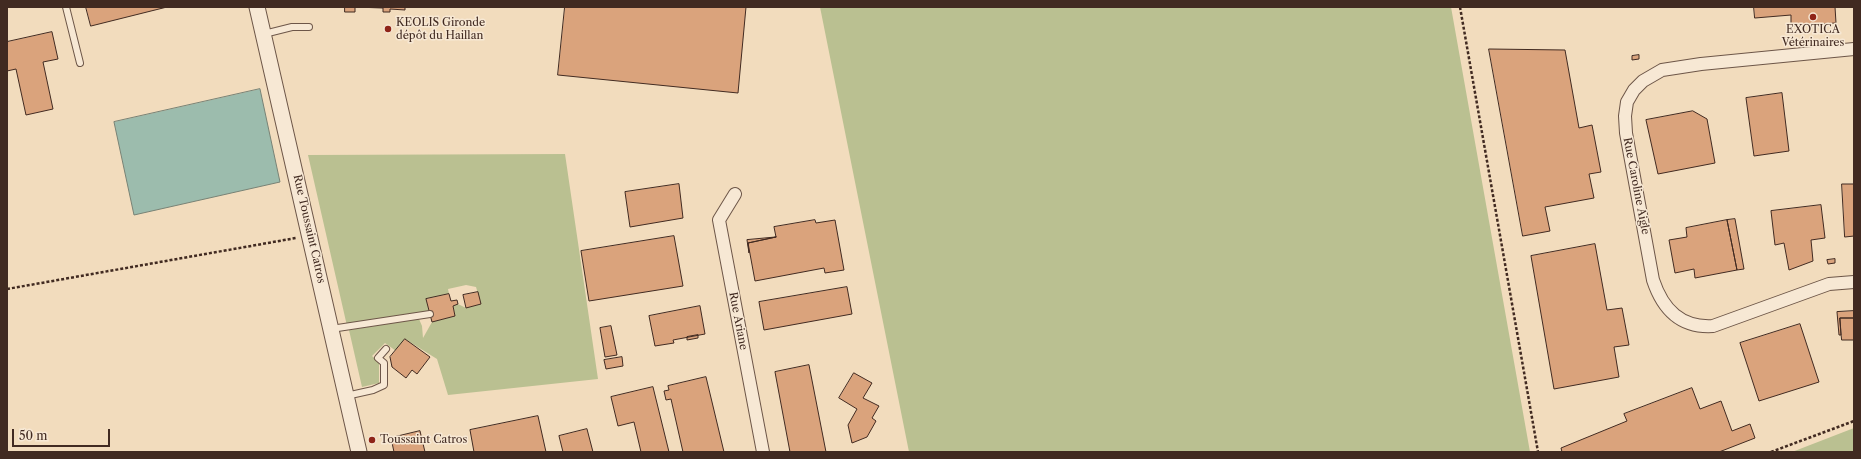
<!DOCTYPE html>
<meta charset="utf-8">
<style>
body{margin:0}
#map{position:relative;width:1861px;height:459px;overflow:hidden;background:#f2dcbd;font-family:"Libre Caslon Text",serif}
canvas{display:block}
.frame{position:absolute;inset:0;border:8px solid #412a21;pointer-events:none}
.scale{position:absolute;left:12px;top:429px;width:98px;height:18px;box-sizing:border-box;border:2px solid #412a21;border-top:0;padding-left:5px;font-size:12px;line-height:14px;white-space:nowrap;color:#412a21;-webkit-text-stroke:3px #f7e8d4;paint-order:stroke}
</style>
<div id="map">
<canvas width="1861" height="459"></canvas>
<div class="frame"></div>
<div class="scale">50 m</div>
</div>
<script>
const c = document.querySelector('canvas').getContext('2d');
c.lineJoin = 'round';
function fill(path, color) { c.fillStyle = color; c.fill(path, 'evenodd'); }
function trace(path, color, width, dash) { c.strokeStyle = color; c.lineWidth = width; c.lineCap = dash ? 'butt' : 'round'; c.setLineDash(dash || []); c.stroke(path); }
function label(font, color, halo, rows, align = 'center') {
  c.font = font + ' "Libre Caslon Text",serif'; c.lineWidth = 3; c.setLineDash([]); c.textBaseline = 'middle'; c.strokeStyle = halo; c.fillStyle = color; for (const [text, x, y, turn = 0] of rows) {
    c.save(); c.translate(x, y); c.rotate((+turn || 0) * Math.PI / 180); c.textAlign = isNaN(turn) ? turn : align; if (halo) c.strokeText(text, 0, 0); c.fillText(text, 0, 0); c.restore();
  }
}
fill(new Path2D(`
 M820,7H1451L1530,452H909Z
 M565,154L598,379L448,395L437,359L405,339L396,351L385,343L372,356L379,362V383L362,387L349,330L419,319L422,326L423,338L432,322L455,316L453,306L458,304L466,308L481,304L476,287L466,285L448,289L449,294L426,299L430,314L347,326L308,155Z
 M1854,428V452H1792Z`), '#bac091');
const water = new Path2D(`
 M260,89L280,182L134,215L114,122Z`);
fill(water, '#9cbcad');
trace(water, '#788275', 1);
const building = new Path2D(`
 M86,7H167L91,26Z
 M345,7H405V10L390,9V12H383V8L355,7V12H345Z
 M565,7H746L738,93L558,75Z
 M1754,7H1835L1836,23L1791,26V15L1755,18Z
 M52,32L58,59L43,62L53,109L26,115L16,69L7,71V42Z
 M1489,49L1565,50L1579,128L1592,125L1601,172L1589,174L1594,198L1545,207L1550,231L1523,236Z
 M1639,55V59L1632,60V56Z
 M1782,93L1789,151L1754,156L1746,98Z
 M1693,111L1707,119L1715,163L1658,174L1646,120Z
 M679,184L683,218L630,227L625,192Z
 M1842,184H1854V236L1845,237Z
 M1821,205L1825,238L1811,240L1813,261L1789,270L1784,243L1775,245L1771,211Z
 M1735,219L1744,269L1737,270L1727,220Z
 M815,220L816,223L835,220L844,270L825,273L824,268L755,281L748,243L776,237L774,227Z
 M1727,220L1737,270L1695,278L1694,269L1675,273L1669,240L1687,237L1686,228Z
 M674,236L683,286L589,301L581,251Z
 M776,237L748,243L749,253L747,240Z
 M1595,244L1607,310L1622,308L1629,345L1614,347L1619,377L1554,389L1531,256Z
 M1835,259V263L1828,264L1827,260Z
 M847,287L852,314L764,330L759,302Z
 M478,292L481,304L466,308L463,295Z
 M449,294L451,301L457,300L458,304L453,306L455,316L432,322L426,299Z
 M700,306L705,334L673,340L674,343L655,346L649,316Z
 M1854,311V318H1840L1841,335H1839L1837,312Z
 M1840,318H1854V340H1842Z
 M1800,324L1819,382L1759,401L1740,343Z
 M611,326L617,355L605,357L600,328Z
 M698,335V338L687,340V337Z
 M405,339L430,357L417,374L412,370L406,378L392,367L390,357Z
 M622,357L623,366L606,369L604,360Z
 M809,365L826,452H790L775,372Z
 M854,373L872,383L863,398L879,406L872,418L876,421L867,437L852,443L848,425L857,409L839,398Z
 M706,377L724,452H683L671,399L666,400L664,391L669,390L668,386Z
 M653,387L669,452H641L634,422L618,426L611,397Z
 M1692,388L1700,409L1721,401L1732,431L1750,424L1755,438L1719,452H1562L1561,448L1627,421L1624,414Z
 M538,416L546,452H474L470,430Z
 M587,429L593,452H563L559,436Z
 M420,431L425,452H394L391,438Z`);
fill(building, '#daa37c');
trace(building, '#412a21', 1);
const service = new Path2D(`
 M66,7L80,63
 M264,34L292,27H309
 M331,329L430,314
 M346,396L373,390L384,385V363L378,358L386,349`);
const minor = new Path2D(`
 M1854,49L1701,64L1662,70L1643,81L1634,90L1627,102L1625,116L1626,133L1653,280C1663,310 1681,328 1713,326L1829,284L1854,282
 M735,194L719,220L763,452`);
const tertiary = new Path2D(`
 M257,7L359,452`);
trace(service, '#6d5648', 8);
trace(minor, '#6d5648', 14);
trace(tertiary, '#6d5648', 17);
trace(new Path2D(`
 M1460,7L1538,452
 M7,289L296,238
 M1771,452L1854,421`), '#412a21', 2.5, [3, 2]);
trace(service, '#f7e8d4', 6);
trace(minor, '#f7e8d4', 12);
trace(tertiary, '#f7e8d4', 15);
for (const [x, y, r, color] of [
 [1813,17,4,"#8f2418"],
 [388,29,4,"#8f2418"],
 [372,440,4,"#8f2418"]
]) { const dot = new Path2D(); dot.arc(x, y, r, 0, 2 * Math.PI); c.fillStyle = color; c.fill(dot); trace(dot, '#f7e8d4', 1.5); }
label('11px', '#412a21', '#f7e8d4', [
 ["KEOLIS Gironde",396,23],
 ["dépôt du Haillan",396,36],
 ["EXOTICA",1813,30,"center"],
 ["Vétérinaires",1813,43,"center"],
 ["Toussaint Catros",380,440]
], 'left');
label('11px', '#412a21', '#f7e8d4', [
 ["Rue Caroline Aigle",1636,186,79],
 ["Rue Toussaint Catros",309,229,77],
 ["Rue Ariane",738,321,79]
]);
</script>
